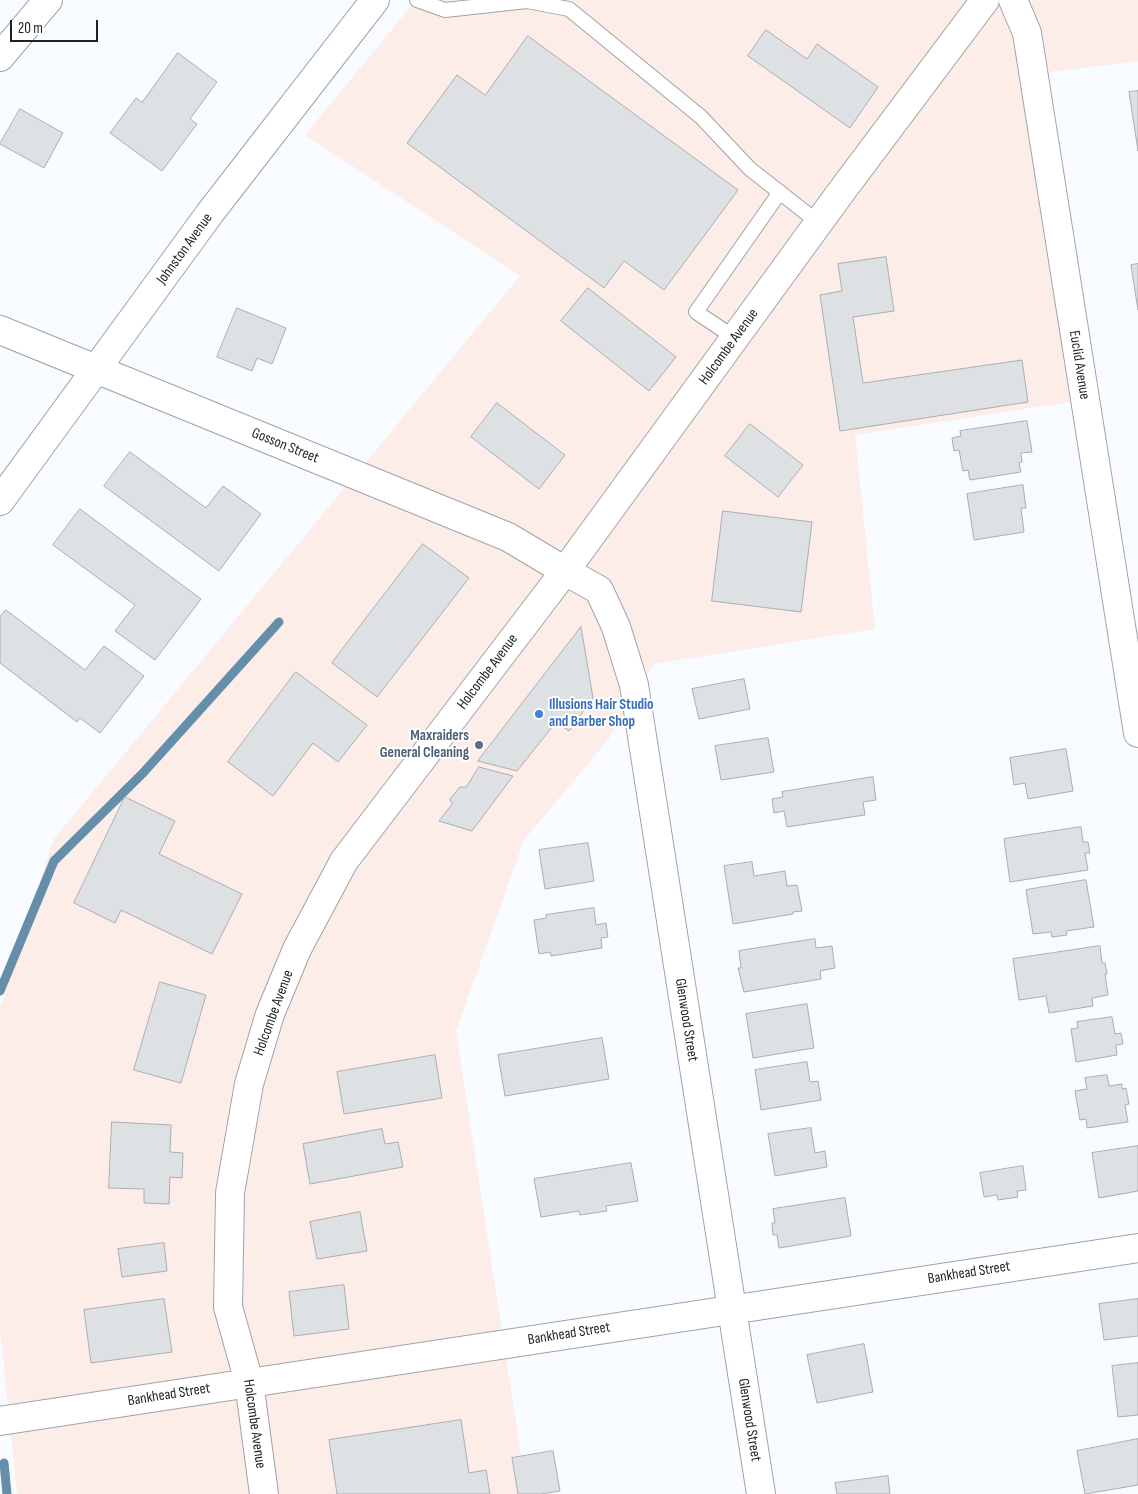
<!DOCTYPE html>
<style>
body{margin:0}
#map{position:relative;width:1138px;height:1494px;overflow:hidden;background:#f8fbff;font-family:"Sofia Sans Condensed",sans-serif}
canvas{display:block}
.scale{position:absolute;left:10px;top:20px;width:88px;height:22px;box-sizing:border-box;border:2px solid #1f2022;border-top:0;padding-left:6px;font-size:15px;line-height:18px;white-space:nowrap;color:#1f2022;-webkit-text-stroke:4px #fff;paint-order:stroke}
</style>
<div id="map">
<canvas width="1138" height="1494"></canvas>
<div class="scale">20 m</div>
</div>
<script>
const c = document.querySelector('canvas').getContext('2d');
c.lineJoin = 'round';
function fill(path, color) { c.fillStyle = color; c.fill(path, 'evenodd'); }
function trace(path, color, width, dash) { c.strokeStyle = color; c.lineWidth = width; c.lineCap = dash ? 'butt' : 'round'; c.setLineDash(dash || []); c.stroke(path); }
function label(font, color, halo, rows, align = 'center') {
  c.font = font + ' "Sofia Sans Condensed",sans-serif'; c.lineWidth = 4; c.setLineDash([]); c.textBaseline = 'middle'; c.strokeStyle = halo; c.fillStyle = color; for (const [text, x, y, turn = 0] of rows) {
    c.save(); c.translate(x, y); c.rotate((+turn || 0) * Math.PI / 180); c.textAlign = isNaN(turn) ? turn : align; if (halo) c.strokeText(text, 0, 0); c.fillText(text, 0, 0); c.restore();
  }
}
fill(new Path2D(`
 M416,0H1138V61L1021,76L1076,401L855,435L875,629L654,664L608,740L524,840L456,1031L527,1494H17L0,1329V1008L53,840L520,276L305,135Z`), '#fdede9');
trace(new Path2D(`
 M0,991L54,861L143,773L279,622
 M4,1463L7,1494`), '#648eaa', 9);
const building = new Path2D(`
 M766,30L807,59L817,44L878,87L850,128L748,56Z
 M528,36L738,190L664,290L624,261L604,288L407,143L457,75L485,95Z
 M178,53L217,82L190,119L197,124L162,171L110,133L136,98L142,102Z
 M1138,91V151L1129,92Z
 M20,109L63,133L44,168L0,144Z
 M886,257L894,311L853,317L863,383L1022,360L1028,402L840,431L820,295L842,291L838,264Z
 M1138,264V310L1131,265Z
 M588,288L676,357L649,391L561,321Z
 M237,308L286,328L272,364L257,358L252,371L217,357Z
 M497,403L565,455L539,489L471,437Z
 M1027,421L1032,452L1021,453L1022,462L1019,463L1021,472L970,480L968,470L963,471L959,450L954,451L952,438L961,436L960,431Z
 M750,424L803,465L778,497L725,456Z
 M130,452L206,508L223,486L261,514L219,571L104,486Z
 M1023,485L1026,508H1021L1024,532L974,540L967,494Z
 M80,509L201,599L155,660L115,631L135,605L53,545Z
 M723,511L812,522L801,612L712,601Z
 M423,544L469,578L377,697L332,663Z
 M6,610L85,670L104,646L144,676L100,733L80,718L77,722L0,663V617Z
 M581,627L593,698L569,731L556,722L517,771L478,761Z
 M296,672L367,725L338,762L313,743L273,796L228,762Z
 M744,679L750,709L699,719L692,689Z
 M768,738L774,772L721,780L715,746Z
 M1066,749L1073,791L1028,799L1025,783L1014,785L1010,758Z
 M479,767L513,776L472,831L439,821L453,803L450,801V799L460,787H466Z
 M873,777L876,800L863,802L865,815L787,827L784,811L774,813L772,799L783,797L782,792Z
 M125,797L175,821L159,854L242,894L212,954L121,910L115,923L74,903Z
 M1081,827L1083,842H1088L1090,853H1085L1088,870L1010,882L1004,839Z
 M588,843L594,881L545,889L539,850Z
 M752,862L754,876L785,871L787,886L797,885L802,911L793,912V914L733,924L724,866Z
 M1086,880L1094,927L1066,931L1067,935L1052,937L1051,932L1033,934L1026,890Z
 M594,908L596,925L606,923L608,937L601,938L602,948L551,956L550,952L539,954L534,920L546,918V915Z
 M815,939L816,948L832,946L834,962L835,968L820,971L821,979L744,992L738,968H741L739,951Z
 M1100,946L1102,963H1105L1107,974H1105L1108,995L1092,998L1093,1006L1049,1013L1046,996L1019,1000L1013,959Z
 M160,982L206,995L181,1083L134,1070Z
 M807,1004L814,1048L753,1058L746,1014Z
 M1112,1017L1115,1034L1121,1033L1123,1044L1116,1045L1117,1055L1076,1062L1071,1029L1078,1028L1077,1022Z
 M602,1038L609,1079L505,1096L498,1055Z
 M435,1055L442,1098L344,1114L337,1072Z
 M807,1062L810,1082L818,1081L821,1100L761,1110L755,1070Z
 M1107,1075L1109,1086L1122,1084V1089L1126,1088L1129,1104L1125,1105L1128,1122L1087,1128L1086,1119L1080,1120L1075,1091L1087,1089L1085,1078Z
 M112,1122L171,1125L170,1152L183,1153L182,1178L170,1177L169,1204L144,1203V1189L109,1188Z
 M811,1128L815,1153L825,1151L827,1167L775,1176L768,1134Z
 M382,1129L385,1144L398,1142L403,1167L310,1184L303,1144Z
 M1138,1146V1191L1099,1198L1092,1153Z
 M631,1163L638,1201L606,1206L607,1211L580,1215L579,1211L541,1217L534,1179Z
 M1023,1166L1026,1190L1017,1191L1018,1197L998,1200L997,1195L984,1197L980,1173Z
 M845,1198L851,1236L779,1248L777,1235H773L772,1223H775L773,1209Z
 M360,1212L367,1251L317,1259L310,1222Z
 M164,1243L167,1271L122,1277L118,1249Z
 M344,1285L349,1329L294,1336L289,1292Z
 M164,1299L172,1352L91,1363L84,1310Z
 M1138,1299V1336L1104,1340L1099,1304Z
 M864,1344L873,1392L817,1403L807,1355Z
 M1138,1363V1415L1118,1417L1112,1366Z
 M461,1420L469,1473L486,1470L490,1494H337L329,1440Z
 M1138,1439V1485L1085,1494L1077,1451Z
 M553,1451L560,1491L541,1494H518L512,1458Z
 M888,1476L890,1494H837L835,1483Z`);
fill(building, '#dee1e4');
trace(building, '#abaeb1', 1);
const service = new Path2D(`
 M417,0L445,10L527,1L569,9L701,117L750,169L819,223
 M735,338L696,312L780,192`);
const minor = new Path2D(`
 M1013,0L1027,33L1138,733
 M0,57L48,0
 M0,501L210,213L375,0
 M565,571L599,590L616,627L634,685L761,1494
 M0,1421L1138,1248`);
const tertiary = new Path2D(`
 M0,330L508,537L565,571
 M264,1494L249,1382L228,1307L230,1193L249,1084L270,1014L297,949L344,861L565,571L841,192L985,0`);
trace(service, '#a0a3a6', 16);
trace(minor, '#a0a3a6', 30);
trace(tertiary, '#a0a3a6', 30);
trace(service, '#fff', 14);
trace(minor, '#fff', 28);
trace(tertiary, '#fff', 28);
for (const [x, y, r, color] of [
 [539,714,5,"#3f7fe0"],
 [479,745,5,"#5c6f8a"]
]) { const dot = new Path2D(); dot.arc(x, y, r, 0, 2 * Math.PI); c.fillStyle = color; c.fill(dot); trace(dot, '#fff', 2); }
label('15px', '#1f2022', '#fff', [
 ["Johnston Avenue",185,249,-54],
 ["Holcombe Avenue",729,347,-54],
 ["Euclid Avenue",1079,365,81],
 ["Gosson Street",285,446,22],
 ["Holcombe Avenue",488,672,-53],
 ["Holcombe Avenue",274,1013,-70],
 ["Glenwood Street",686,1020,81],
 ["Bankhead Street",969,1273,-9],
 ["Bankhead Street",569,1334,-9],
 ["Bankhead Street",169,1395,-9],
 ["Glenwood Street",749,1420,81],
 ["Holcombe Avenue",254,1424,82]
]);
label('bold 15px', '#366cbe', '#fff', [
 ["Illusions Hair Studio",549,705],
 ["and Barber Shop",549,722]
], 'left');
label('bold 15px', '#4e5e75', '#fff', [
 ["Maxraiders",469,736],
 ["General Cleaning",469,753]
], 'right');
</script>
